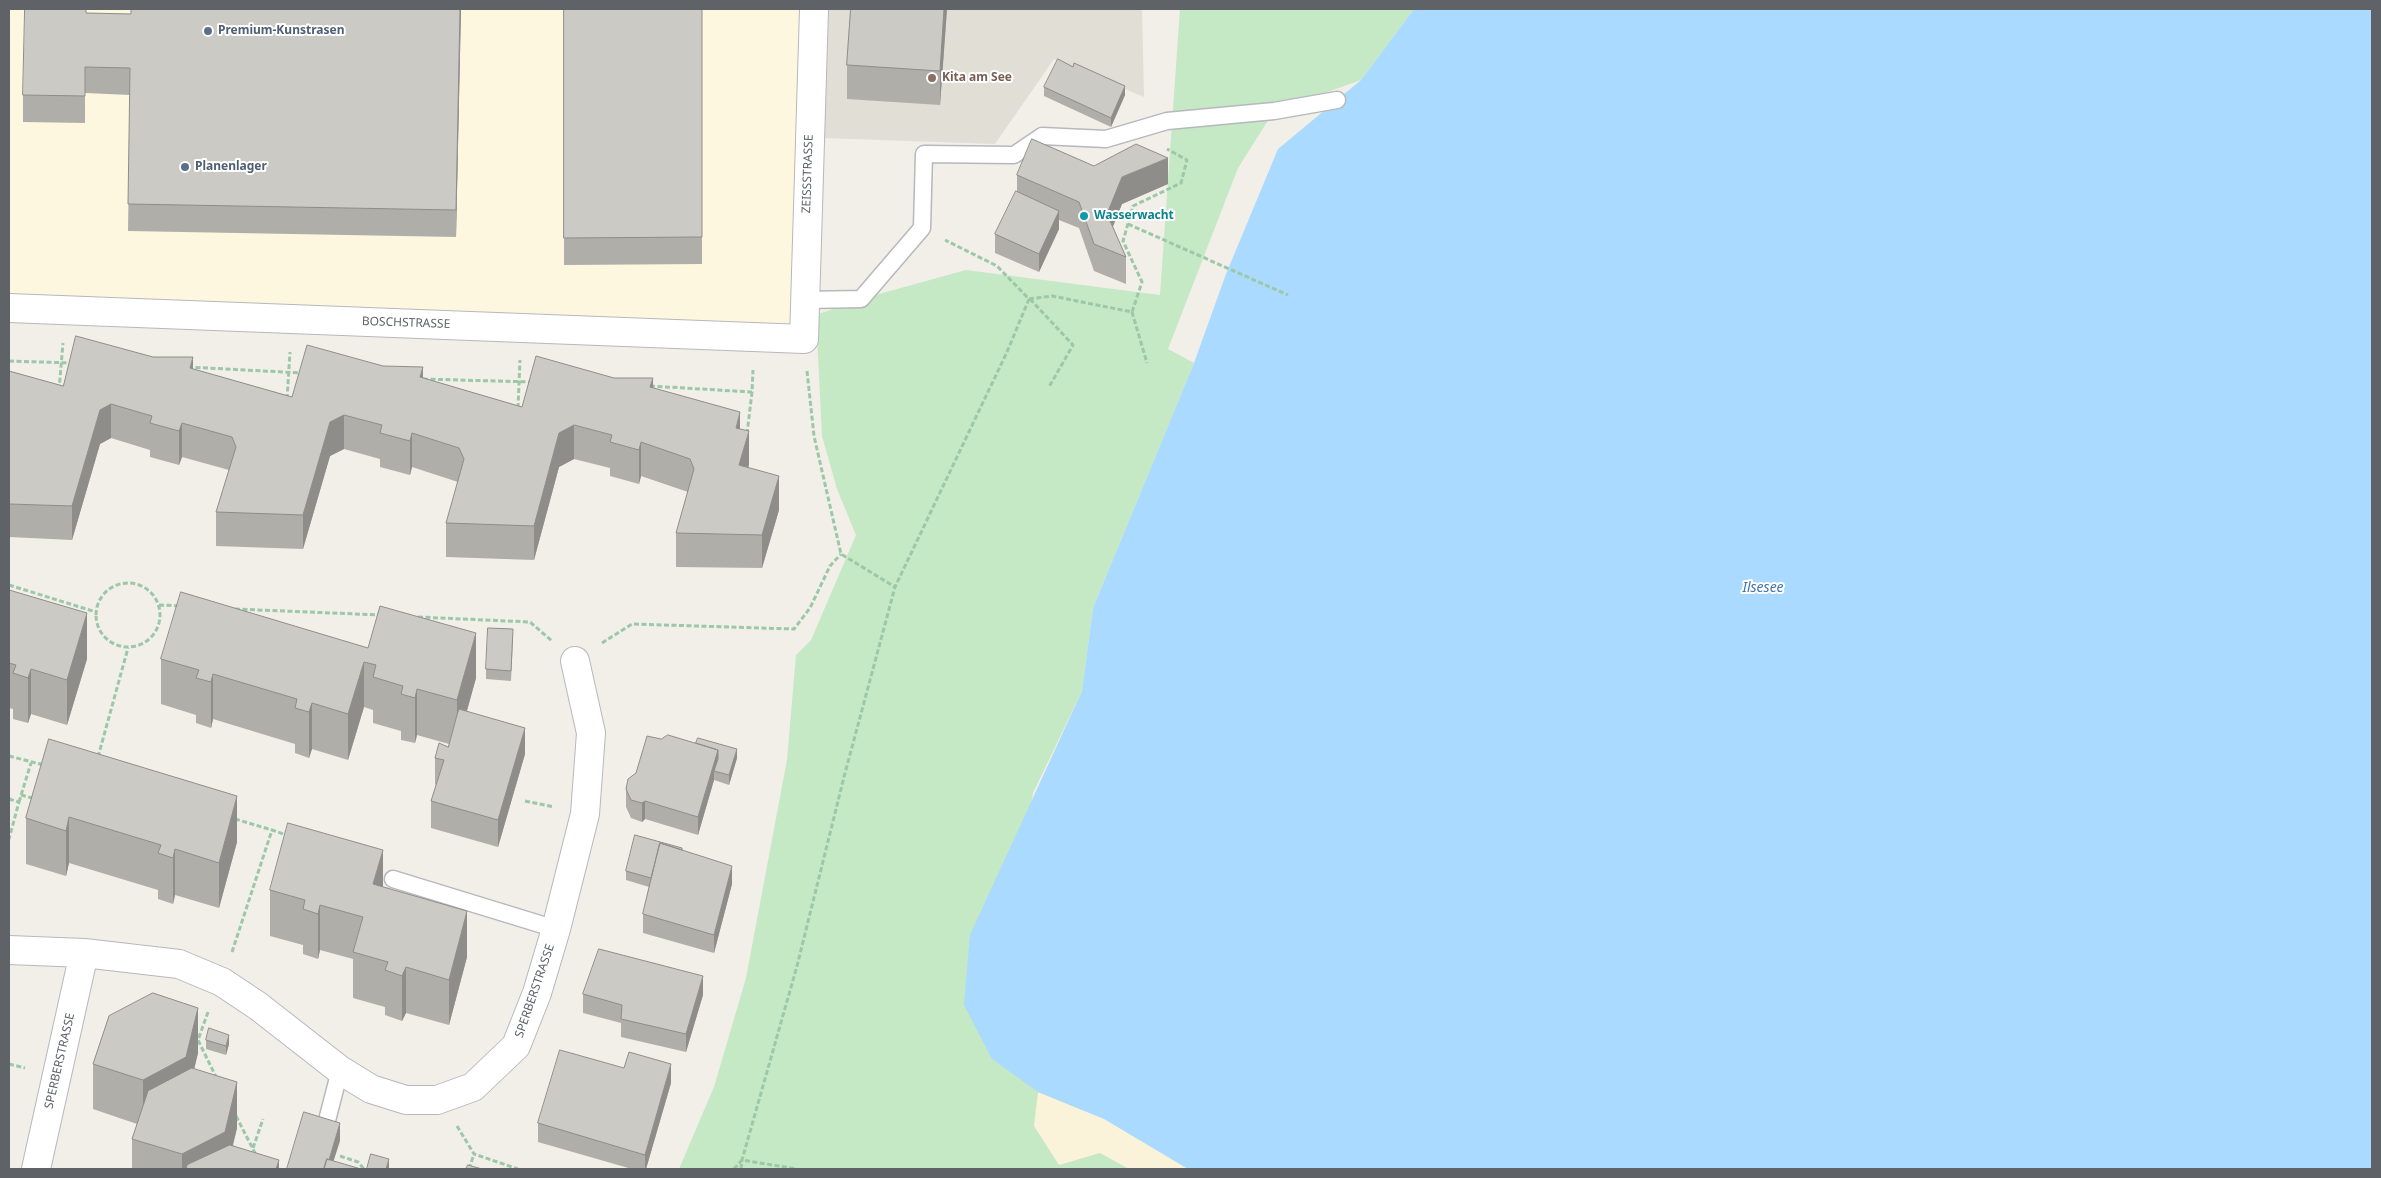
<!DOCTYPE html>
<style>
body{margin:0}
#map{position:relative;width:2381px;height:1178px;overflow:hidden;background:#f1efe8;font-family:"Noto Sans",sans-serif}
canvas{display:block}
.frame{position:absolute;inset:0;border:10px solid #5f6368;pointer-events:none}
</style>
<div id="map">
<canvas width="2381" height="1178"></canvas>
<div class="frame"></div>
</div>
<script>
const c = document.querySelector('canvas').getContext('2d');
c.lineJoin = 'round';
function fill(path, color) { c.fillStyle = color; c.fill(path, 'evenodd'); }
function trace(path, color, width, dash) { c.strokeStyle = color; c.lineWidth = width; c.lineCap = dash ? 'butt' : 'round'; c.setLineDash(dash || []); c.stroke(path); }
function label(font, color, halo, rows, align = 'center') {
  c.font = font + ' "Noto Sans",sans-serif'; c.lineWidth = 4; c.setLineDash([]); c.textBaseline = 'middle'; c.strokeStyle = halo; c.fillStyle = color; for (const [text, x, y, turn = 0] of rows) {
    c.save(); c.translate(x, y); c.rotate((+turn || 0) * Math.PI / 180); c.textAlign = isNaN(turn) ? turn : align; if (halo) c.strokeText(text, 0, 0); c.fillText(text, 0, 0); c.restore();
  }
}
fill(new Path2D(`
 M9,9H801L794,331L9,300Z`), '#fef7e0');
fill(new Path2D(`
 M826,9H1142L1144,97L1054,59L995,144L822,138Z`), '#e1ded6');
fill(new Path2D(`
 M1180,9H1414L1361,80L1274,111L1238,168L1168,349L1194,363L1093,608L1082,691L1033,793L992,1059L1188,1169H679L714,1087L746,978L787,760L796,655L811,640L856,535L837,489L822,436L816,315L861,299L966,270L1160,295Z`), '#c5e8c5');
fill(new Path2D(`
 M1038,1092L1104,1119L1188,1169H1129L1100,1153L1059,1165L1034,1126Z`), '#fbf3d9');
fill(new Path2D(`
 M1414,9H2372V1169H1188L1104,1119L1038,1092L992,1059L964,1005L970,935L1082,691L1093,608L1194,363L1226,274L1278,149L1361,80Z`), '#aadaff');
const service = new Path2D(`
 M804,300L861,299L922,228L924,154L1014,155L1042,136L1106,139L1167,121L1274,111L1337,100
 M393,879L556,929
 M323,1136L340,1070`);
const minor = new Path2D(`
 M9,308L804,339L814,9
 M9,950L84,953L179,964L222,982L258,1006L340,1070L371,1089L406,1100H437L473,1087L516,1046L537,993L556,929L585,814L591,733L575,661
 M36,1169L84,953`);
trace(service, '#b5b8bc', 19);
trace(minor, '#b5b8bc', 30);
trace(new Path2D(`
 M1128,224L1288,295
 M1029,299L1052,296L1132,312L1142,282L1123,241L1133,206L1181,183L1187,160L1167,149
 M1030,299L1073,345L1049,387
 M1132,312L1147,363
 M9,361L72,363
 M188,367L302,373
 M807,371L814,436L841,554L895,587
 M423,379L532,382
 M650,386L752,392L753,370
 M59,390L63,343
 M287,399L290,352
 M518,408L520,360
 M747,434L752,392
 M96 615a32 32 0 1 1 64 0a32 32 0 1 1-64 0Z
 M9,585L96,612
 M159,605L182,606
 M235,609L381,615
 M418,617L530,622L552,641
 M602,643L632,624L794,629L810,608L830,566L841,554
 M9,756L44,765
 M98,757L128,648
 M21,795L36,799
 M9,799L19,802L9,839
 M525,801L554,807
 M19,802L31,763
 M235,819L272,830
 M232,952L272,830L289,836
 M208,1012L198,1040L217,1079
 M9,1064L25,1068
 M236,1116L256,1155
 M457,1126L474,1154L518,1169
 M253,1148L263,1119
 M340,1156L358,1162L364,1169
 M469,1169L474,1154
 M734,1169L742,1160L797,1169
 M741,1169L742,1160L797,966L844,777L895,587L1007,352L1029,299L997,266L945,240`), '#9cc7a9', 3, [5, 2.5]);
trace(service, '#fff', 16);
trace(minor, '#fff', 28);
fill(new Path2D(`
 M461,9L456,237L128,231L130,95L85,93V123L23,122V95L86,13L131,14Z
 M564,9H702V264L564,265Z
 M851,9H947L940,105L847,99V65Z
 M1073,67L1125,95L1111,127L1044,96V87Z
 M1017,175L1168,184L1122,204L1113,227L1126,257V284L1094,271L1079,228L1059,220V229L1039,272L995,253V234L1017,191Z
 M193,369L292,397L423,378L522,407L653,388L740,429L749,465L748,467L779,510L762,568L676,567V533L688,492L641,476L639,484L610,476V468L574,459L559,467L534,560L446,557V523L458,482L412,467L410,475L380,467V459L344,449L330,456L303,549L216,546V512L229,470L182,457L179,465L150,457V450L111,438L100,444L72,540L9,537V371L63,386Z
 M9,590L87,659L67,725L31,714L28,723L13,719V709L9,708Z
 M513,638L511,681L486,679V669Z
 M368,648L476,678L467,711L525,754L498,847L431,828V801L436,785L435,784V758L448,747L449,744L417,735L415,743L401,740V731L373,723V710L364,707L348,760L312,749L309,758L295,753V744L213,719L211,728L196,723V715L161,704V659Z
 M49,739L237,842L219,908L175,895L173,904L158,899V890L69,863L66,876L26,864V818Z
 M661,739L737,758L729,785L714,780L698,835L645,819L642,822L631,818L626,807V789L636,773Z
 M682,850L732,884L714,953L643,933V914L649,887L626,880V871Z
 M383,887L467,957L449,1025L406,1013L402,1021L385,1015V1007L353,998V959L320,950L318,959L303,954V945L270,936V890Z
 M583,994L703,995L686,1052L621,1037V1023L583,1013Z
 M206,1040L229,1044L226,1055L206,1049Z
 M198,1053L194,1069L237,1128L233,1145L279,1169H132V1139L137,1124L93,1109V1064Z
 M624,1068L671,1083L646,1169H632L538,1142V1123Z`), '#afaea9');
fill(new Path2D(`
 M460,9H461L456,237V210Z
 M944,9H947L940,105V71Z
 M1125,86V95L1111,127V118Z
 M1168,158V184L1122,204L1107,240V214L1122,177Z
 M1059,211V229L1039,272V254Z
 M193,357V391L190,368Z
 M423,367V401L420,377Z
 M653,378V412L650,387Z
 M111,404V438L100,444L72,540V506L100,410Z
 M740,412V446L736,428Z
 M344,415V449L330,456L303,549V515L330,422Z
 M182,423V457L179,465V431Z
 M574,425V459L559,467L534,560V526L559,433Z
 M749,431V465L739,498V465Z
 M412,433V467L410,475V441Z
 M641,442V476L639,484V450Z
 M779,476V510L762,568V535Z
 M87,613V659L67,725V680Z
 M476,633V678L457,746V700Z
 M364,662V707L348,760V714Z
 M31,669V714L28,723V678Z
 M213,674V719L211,728V682Z
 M417,689V735L415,743V698Z
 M312,703V749L309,758V712Z
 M525,728V754L498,847V820Z
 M737,749V758L729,785V775Z
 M718,750V768L714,771V780L698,835V817Z
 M237,796V842L219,908V863Z
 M645,801V819L642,822V803Z
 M69,817V863L66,876V831Z
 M175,849V895L173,904V858Z
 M383,850V896L373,884Z
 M732,866V884L714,953V935Z
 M320,905V950L318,959V914Z
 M467,911V957L449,1025V980Z
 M406,967V1013L402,1021V976Z
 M703,976V995L686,1052V1034Z
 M198,1008V1053L186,1103L143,1125V1080Z
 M229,1035V1044L226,1055V1046Z
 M671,1064V1083L646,1169H645V1155Z
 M237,1082V1128L227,1169H182V1154Z
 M340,1123V1141L331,1169H326Z
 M389,1159V1169H386Z
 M279,1160V1169H276Z`), '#8f8d8a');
const building = new Path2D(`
 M25,9H86V13L131,14V9H460L456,210L128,204L130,68L85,67V96L23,95Z
 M564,9H702V237L564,238Z
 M851,9H944L940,71L847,65Z
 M1058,59L1073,67L1074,63L1125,86L1111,118L1044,87Z
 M1032,139L1094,166L1136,144L1168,158L1122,177L1107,214L1126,257L1094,244L1079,202L1017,175Z
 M1016,191L1059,211L1039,254L995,234Z
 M76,336L153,357H193L190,368L292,397L307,345L383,366L423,367L420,377L522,407L536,356L614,378H653L650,387L740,412L736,428L749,431L739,465L779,476L762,535L676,533L694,469L690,459L641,442L639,450L610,442L612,435L574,425L559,433L534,526L446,523L464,459L459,448L412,433L410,441L380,433L382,425L344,415L330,422L303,515L216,512L236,447L232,437L182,423L179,431L150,423L152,416L111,404L100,410L72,506L9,504V371L63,386Z
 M9,590L87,613L67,680L31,669L28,678L13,673L16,665L9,663Z
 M181,592L368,648L380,606L476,633L457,700L417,689L415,698L401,694L403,686L373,677L376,665L364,662L348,714L312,703L309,712L295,708L297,699L213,674L211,682L196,678L199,670L161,659Z
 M488,628L513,629L511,671L486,669Z
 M459,709L525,728L498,820L431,801L444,760L435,758L439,743L448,747Z
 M668,735L718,750L698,817L645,801L642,803L631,800L626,789L628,779L636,773L647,736L661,739Z
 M698,738L737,749L729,775L714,771L718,759V750L696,743Z
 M49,739L237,796L219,863L175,849L173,858L158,853L161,845L69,817L66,831L26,818Z
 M288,823L383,850L373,884L467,911L449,980L406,967L402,976L385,970L388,962L353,952L363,917L320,905L318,914L303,909L305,900L270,890Z
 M635,835L682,848V850L660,843L651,878L626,871Z
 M660,843L732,866L714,935L643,914Z
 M599,949L703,976L686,1034L621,1019L622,1005L583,994Z
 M153,993L198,1008L186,1057L143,1080L93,1064L109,1016Z
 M209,1028L229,1035L226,1046L206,1040Z
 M560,1050L624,1068L629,1052L671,1064L645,1155L538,1123Z
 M192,1068L237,1082L225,1132L182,1154L132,1139L148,1091Z
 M304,1112L340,1123L329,1160L327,1159L324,1169H287Z
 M230,1145L279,1160L276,1169H186L187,1165Z
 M371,1154L389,1159L386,1169H367Z
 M327,1159L361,1169H324Z
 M468,1165L482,1169H466Z`);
fill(building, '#cccac5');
trace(building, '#8f8d8a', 1);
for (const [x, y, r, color] of [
 [208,31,5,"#5c6f8a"],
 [932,78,5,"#8d6e63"],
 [185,167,5,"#5c6f8a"],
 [1084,216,5,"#0f9aa8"]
]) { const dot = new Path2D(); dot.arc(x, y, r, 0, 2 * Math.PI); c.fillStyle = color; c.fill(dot); trace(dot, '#fff', 2); }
label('bold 12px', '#4e5e75', '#fff', [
 ["Premium-Kunstrasen",218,31],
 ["Planenlager",195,167]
], 'left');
label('bold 12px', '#785e54', '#fff', [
 ["Kita am See",942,78]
], 'left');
label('12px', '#5f6368', '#fff', [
 ["ZEISSSTRASSE",808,174,-88],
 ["BOSCHSTRASSE",406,323,2],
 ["SPERBERSTRASSE",535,991,-71],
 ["SPERBERSTRASSE",60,1061,-77]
]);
label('bold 12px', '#0d838f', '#fff', [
 ["Wasserwacht",1094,216]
], 'left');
label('italic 14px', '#4174aa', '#fff', [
 ["Ilsesee",1763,588]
]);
</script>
